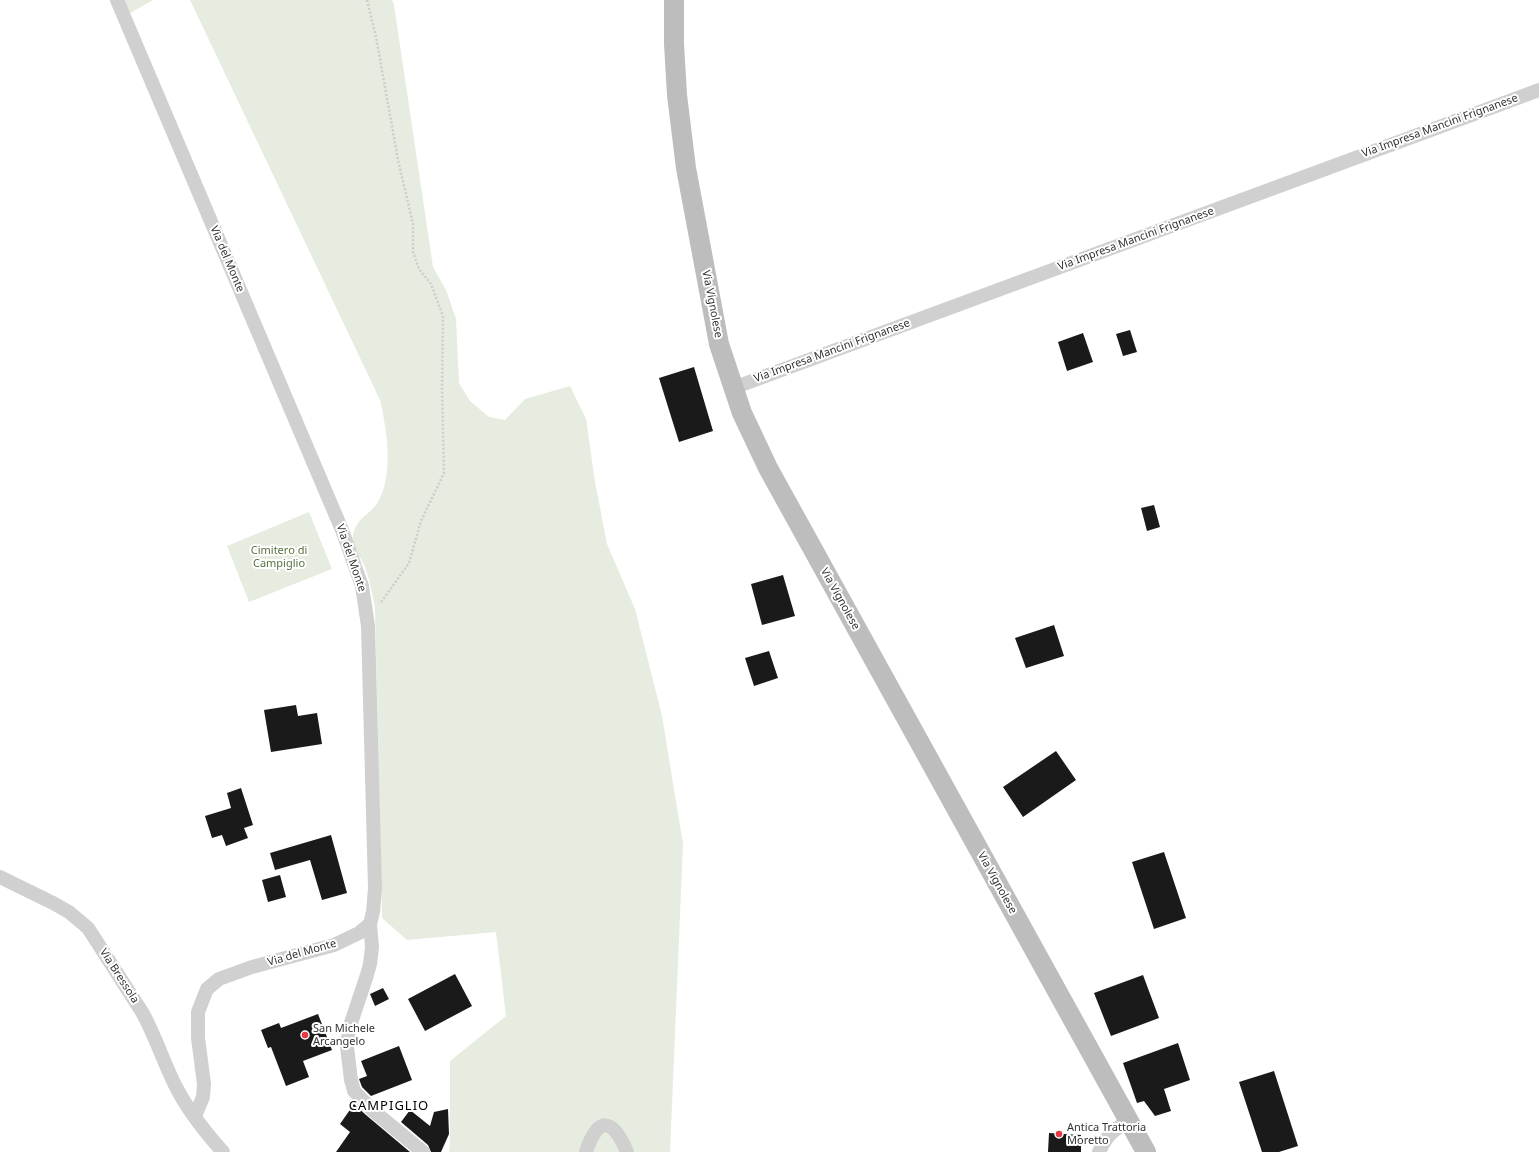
<!DOCTYPE html>
<style>
body{margin:0}
canvas{display:block;background:#fff}
</style>
<canvas width="1539" height="1152"></canvas>
<script>
const c = document.querySelector('canvas').getContext('2d');
c.lineJoin = 'round';
function fill(path, color) { c.fillStyle = color; c.fill(path, 'evenodd'); }
function trace(path, color, width, dash) { c.strokeStyle = color; c.lineWidth = width; c.lineCap = dash ? 'butt' : 'round'; c.setLineDash(dash || []); c.stroke(path); }
function label(font, color, halo, rows, align = 'center') {
  c.font = font + ' "Noto Sans",sans-serif'; c.lineWidth = 4; c.setLineDash([]); c.textBaseline = 'middle'; c.strokeStyle = halo; c.fillStyle = color; for (const [text, x, y, turn = 0] of rows) {
    c.save(); c.translate(x, y); c.rotate((+turn || 0) * Math.PI / 180); c.textAlign = isNaN(turn) ? turn : align; if (halo) c.strokeText(text, 0, 0); c.fillText(text, 0, 0); c.restore();
  }
}
fill(new Path2D(`
 M113,0H153L120,19Z
 M190,0H392L394,5L433,267L446,290L456,319L459,383L470,401L489,417L505,420L525,399L570,386L586,419L595,482L607,544L635,609L662,716L683,844L670,1152H449L450,1142V1061L506,1016L496,932L407,940L382,918L375,607C372,594 369,574 363,563C359,554 350,546 353,535C357,517 370,515 378,502C394,474 387,430 380,400Z
 M309,512L332,569L249,602L227,546Z`), '#e6ecdf');
fill(new Path2D(`
 M1130,330L1137,352L1123,356L1116,334Z
 M1083,333L1093,362L1067,371L1058,342Z
 M694,367L713,431L679,442L659,378Z
 M1154,505L1160,527L1147,531L1141,508Z
 M783,575L795,616L762,625L751,584Z
 M1054,625L1064,656L1026,668L1015,638Z
 M769,651L778,678L754,686L745,658Z
 M296,705L298,716L317,713L322,744L271,752L264,710Z
 M1056,751L1076,780L1023,817L1003,787Z
 M241,788L253,825L244,828L248,838L226,846L222,835L212,838L205,816L231,808L227,793Z
 M331,835L347,893L322,900L310,860L275,870L270,853Z
 M1164,852L1186,918L1154,929L1132,862Z
 M280,875L286,897L268,902L262,880Z
 M455,974L472,1006L425,1031L408,999Z
 M1143,975L1159,1018L1111,1036L1094,993Z
 M383,988L389,999L375,1006L370,994Z
 M318,1014L332,1050L303,1061L309,1077L286,1086L271,1047L268,1048L261,1030L279,1023L281,1028Z
 M1178,1043L1190,1080L1164,1089L1171,1111L1155,1116L1144,1101L1137,1103L1123,1063Z
 M399,1046L412,1080L371,1096L362,1087L359,1079L367,1076L361,1061Z
 M1274,1071L1298,1146L1279,1152H1262L1239,1082Z
 M354,1104L366,1115L410,1152H336L350,1132L340,1124Z
 M448,1109L449,1134L441,1152H431L428,1145L401,1122L410,1110L430,1126L434,1112Z
 M1049,1133L1081,1135V1152H1048Z`), '#1a1a1a');
trace(new Path2D(`
 M367,0L376,37L398,160L413,224V252L419,269L431,284L443,316L442,389L444,473L421,521L409,563L382,601L379,603`), '#cdcdcd', 2.5, [2, 2]);
trace(new Path2D(`
 M117,0L342,530L362,586L368,626L375,888L373,912L370,924L359,933L334,945L252,967L219,979L207,989L198,1012V1038L204,1084L203,1097L195,1116
 M733,388L1539,90
 M0,877L53,903L69,912L88,928L142,1012C155,1035 163,1061 175,1085C187,1109 205,1132 223,1152
 M370,924L372,947L370,964L367,975L349,1029L347,1047L351,1080L354,1091L371,1109L423,1152
 M586,1152C598,1115 613,1118 627,1152
 M1099,1152C1106,1136 1114,1129 1129,1121`), '#d0d0d0', 14);
trace(new Path2D(`
 M674,0V44L677,95L686,168L719,344L742,413L768,468L1146,1152`), '#bdbdbd', 20);
for (const [x, y, r, color] of [
 [305,1035,4,"#e63946"],
 [1059,1134,4,"#e63946"]
]) { const dot = new Path2D(); dot.arc(x, y, r, 0, 2 * Math.PI); c.fillStyle = color; c.fill(dot); trace(dot, '#fff', 1.5); }
label('11px', '#333', '#fff', [
 ["Via Impresa Mancini Frignanese",1440,126,-20],
 ["Via Impresa Mancini Frignanese",1136,239,-20],
 ["Via del Monte",227,259,67],
 ["Via Vignolese",712,304,79],
 ["Via Impresa Mancini Frignanese",832,351,-20],
 ["Via del Monte",351,558,71],
 ["Via Vignolese",840,599,61],
 ["Via Vignolese",997,883,61],
 ["Via del Monte",302,953,-16],
 ["Via Bressola",119,976,57]
]);
label('11px', '#56703f', '#fff', [
 ["Cimitero di",279,551],
 ["Campiglio",279,564]
]);
label('11px', '#333', '#fff', [
 ["San Michele",313,1029],
 ["Arcangelo",313,1042],
 ["Antica Trattoria",1067,1128],
 ["Moretto",1067,1141]
], 'left');
c.letterSpacing = '1px';
label('13px', '#000', '#fff', [
 ["CAMPIGLIO",389,1106]
]);
c.letterSpacing = '0px';
</script>
